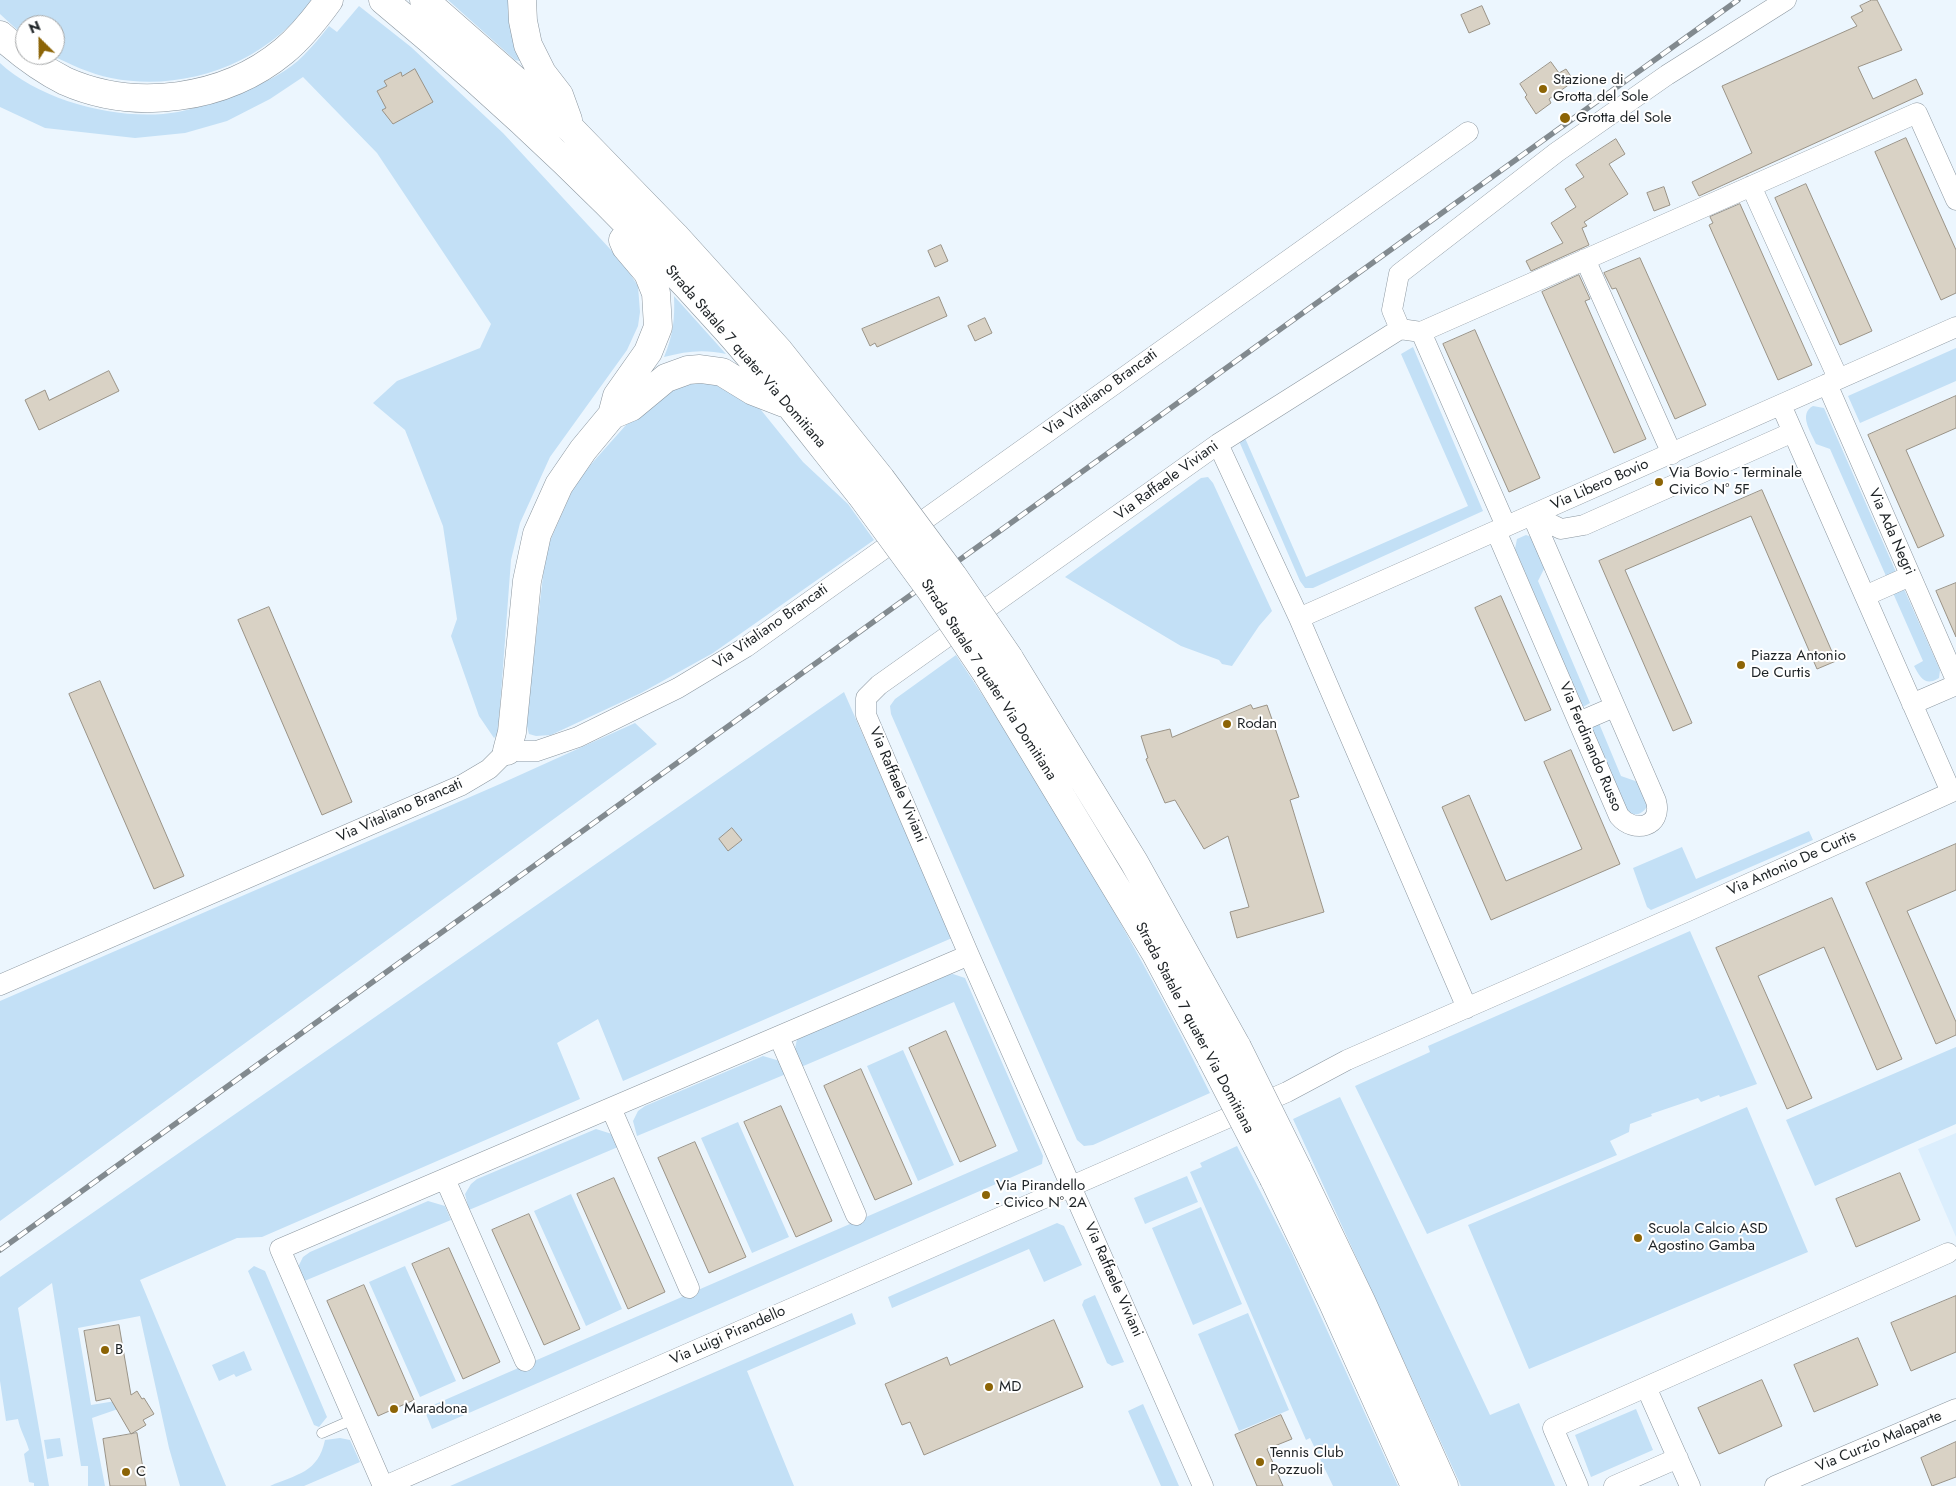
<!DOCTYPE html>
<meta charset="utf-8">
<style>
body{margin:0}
#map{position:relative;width:1956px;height:1486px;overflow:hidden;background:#ecf6fe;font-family:Jost,sans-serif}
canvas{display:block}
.north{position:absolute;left:15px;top:15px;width:50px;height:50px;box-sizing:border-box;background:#fff;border:1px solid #a5a7a8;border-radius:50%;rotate:337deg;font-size:14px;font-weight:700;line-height:20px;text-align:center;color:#1d2225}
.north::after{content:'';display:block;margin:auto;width:18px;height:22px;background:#8c6406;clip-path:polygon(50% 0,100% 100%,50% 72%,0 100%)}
</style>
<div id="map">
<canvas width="1956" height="1486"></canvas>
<div class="north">N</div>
</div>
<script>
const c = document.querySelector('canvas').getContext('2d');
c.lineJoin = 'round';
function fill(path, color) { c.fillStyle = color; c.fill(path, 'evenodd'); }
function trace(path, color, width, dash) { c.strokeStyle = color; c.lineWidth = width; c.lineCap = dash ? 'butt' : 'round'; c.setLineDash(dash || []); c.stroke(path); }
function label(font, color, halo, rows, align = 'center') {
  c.font = font + ' Jost,sans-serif'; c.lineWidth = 4; c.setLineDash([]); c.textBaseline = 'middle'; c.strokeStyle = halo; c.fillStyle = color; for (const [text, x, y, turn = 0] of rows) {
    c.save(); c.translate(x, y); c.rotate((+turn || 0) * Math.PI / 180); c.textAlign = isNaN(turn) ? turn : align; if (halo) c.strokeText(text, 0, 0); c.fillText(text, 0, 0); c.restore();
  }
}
fill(new Path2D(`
 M1956,1133V1237L1918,1149Z`), '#dbeefd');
fill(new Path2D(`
 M0,0H312C267,62 187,93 111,78C90,74 70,64 51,55H55V25H25V37L0,14Z
 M448,0H512L520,61L515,60Z
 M359,6L411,47L503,133L623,263L638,286L640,312L638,326L627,350L550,457L520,523L511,560L498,734L494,738L479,716L451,636L457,619L443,526L405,430L373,403L397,381L480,348L491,324L377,153L303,77L270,99L227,121L185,133L135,138L45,128L0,107V63C42,102 122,122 178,112C201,107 224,100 246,90C266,82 289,71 304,55C313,46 321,36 329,26L337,32Z
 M674,296L726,354C704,349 686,351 664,357C673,336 675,319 674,296Z
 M1413,347L1483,511L1313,588H1305L1300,581L1239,441L1245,438L1306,577L1468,506L1401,354Z
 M1956,348V381L1860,423L1848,396Z
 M711,380L757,405L803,462L848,504L874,540L713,653L641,693L551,735L536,736L529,734L526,723L546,550L572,491L585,471L634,416L673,383Z
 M1813,406L1824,408L1896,572L1886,576L1830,449L1816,444C1811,432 1798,414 1813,406Z
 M1208,477L1213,483L1272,611L1259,626L1232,666L1222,664L1219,660L1181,646L1065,577L1201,478Z
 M1526,535L1532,537L1546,565L1538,581L1590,703L1583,707L1515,549L1517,539Z
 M1904,589L1940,670L1939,678C1925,687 1920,677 1914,666L1923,661L1893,593Z
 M956,655C1049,795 1136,942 1210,1093L1093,1145L1084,1146L1077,1140L891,714L890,706L895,699Z
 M844,692L952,938L623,1081L598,1019L557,1043L580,1099L262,1237L237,1238L140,1280L226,1486H180L169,1448L140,1316L78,1328L91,1405L122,1400L118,1409L92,1418L105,1486H88V1466H81L52,1283L18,1308L49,1486H34V1483L29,1482L24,1454L29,1450C26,1439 20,1430 18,1419L6,1421L0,1381V1277Z
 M1598,721L1621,776L1641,783L1649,803C1644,813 1638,817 1627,813L1590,724Z
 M635,723L657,744L0,1221V1001L500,784Z
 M1809,831L1813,840L1651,910L1647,907L1633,868L1682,847L1696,879Z
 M1690,931L1757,1084L1720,1097L1719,1095L1701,1102L1698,1098L1651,1114L1652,1116L1630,1124L1629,1132L1610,1141L1617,1155L1427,1234L1355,1086L1430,1052L1428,1046Z
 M953,974L965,978L1043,1156L1042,1164L432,1429L424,1409L1018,1151L954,1002L801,1067L795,1049L797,1039L802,1036L946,975Z
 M1956,1047V1124L1815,1186L1786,1120Z
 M903,1050L954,1165L918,1181L867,1066Z
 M763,1056L780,1061L786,1074L637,1136L633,1121L638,1111L645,1106Z
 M1340,1097L1490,1415L1519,1403L1555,1486H1461L1293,1119Z
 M1747,1107L1808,1252L1529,1369L1468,1225Z
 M738,1122L789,1237L752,1253L701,1138Z
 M596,1129L612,1134L618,1147L469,1210L465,1194L471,1184L477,1179Z
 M1237,1146L1291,1251L1398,1486H1333L1310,1438L1306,1440L1190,1172L1202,1167L1200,1163Z
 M1187,1176L1198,1202L1145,1224L1134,1198Z
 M571,1194L622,1309L586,1326L534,1211Z
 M428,1201L445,1206L451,1220L302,1282L298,1267L303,1257L310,1252Z
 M1201,1207L1242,1304L1193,1325L1152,1228Z
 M1057,1223L1064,1226L1082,1265L1044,1282L1029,1249L892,1308L888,1297Z
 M254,1266L265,1271L327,1417L319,1427L314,1425L248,1271Z
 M405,1266L456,1381L420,1397L369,1282Z
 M1095,1295L1124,1362L1112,1366L1107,1363L1082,1305L1084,1300Z
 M852,1313L856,1324L747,1371L794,1486H450Z
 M1248,1313L1289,1410L1239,1431L1198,1334Z
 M244,1351L252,1370L236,1377L234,1374L219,1381L212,1365Z
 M1143,1404L1179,1486H1161L1128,1411Z
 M1636,1409L1653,1450L1591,1477L1575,1435Z
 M60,1438L63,1456L47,1459L44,1440Z
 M340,1438L350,1440L360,1462L304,1486H270C297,1474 318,1473 325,1440Z`), '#c3e0f6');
const building = new Path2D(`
 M1872,0H1877L1902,50L1858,67L1873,99L1916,79L1923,94L1699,196L1692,182L1752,153L1722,86L1857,26L1851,17L1863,11L1860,6Z
 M1482,6L1490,24L1469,33L1461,15Z
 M1551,62L1559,73L1566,69L1574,81L1549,99L1551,103L1536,114L1525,97L1527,95L1520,84Z
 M415,69L433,102L393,124L382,110L386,108L377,91L387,86L384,81L401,72L402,76Z
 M1906,138L1956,250V293L1941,300L1875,152Z
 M1616,139L1625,154L1609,164L1628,194L1584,222L1587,226L1582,228L1589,245L1531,271L1526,261L1563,243L1551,223L1576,207L1565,189L1584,177L1576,165Z
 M1806,184L1872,331L1840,345L1775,198Z
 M1664,187L1670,205L1654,211L1647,193Z
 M1740,204L1812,365L1778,380L1709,225L1713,223L1710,217Z
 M941,245L948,261L935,267L928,251Z
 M1640,258L1706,405L1675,419L1616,288L1612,289L1604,273Z
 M1579,275L1590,299L1585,301L1646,439L1614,453L1542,292Z
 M939,297L947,316L877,347L875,343L870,346L862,329Z
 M985,318L992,333L975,341L968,326Z
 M1475,330L1540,478L1509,492L1443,344Z
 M109,371L119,391L39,430L25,400L45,390L49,400Z
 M1956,396V428L1906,450L1944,536L1918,548L1868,435Z
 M1762,490L1836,661L1817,669L1751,516L1625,570L1692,723L1673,731L1599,561Z
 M1956,583V637L1936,591Z
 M1501,596L1551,710L1525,721L1475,608Z
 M269,607L352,802L322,815L238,620Z
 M100,681L184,876L154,889L69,694Z
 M1251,705L1253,709L1267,705L1299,797L1290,800L1324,912L1237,938L1230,912L1249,907L1228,836L1204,849L1175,800L1165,803L1146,759L1148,758L1141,736L1170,729L1172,737Z
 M1571,750L1620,864L1491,920L1442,807L1469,795L1506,881L1582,849L1544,762Z
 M732,828L742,840L728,851L719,839Z
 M1956,844V890L1907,911L1956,1022V1035L1936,1044L1866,883Z
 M1832,898L1902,1059L1877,1070L1824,947L1758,976L1812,1098L1787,1109L1716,948Z
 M946,1031L996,1146L960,1162L909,1048Z
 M861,1069L912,1184L875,1200L824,1086Z
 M781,1106L832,1221L796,1237L744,1122Z
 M695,1142L746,1257L709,1273L658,1158Z
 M1900,1173L1920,1220L1856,1247L1836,1199Z
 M614,1178L665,1292L628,1309L577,1194Z
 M529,1214L580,1329L544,1345L492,1230Z
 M449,1248L500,1362L463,1379L412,1264Z
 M364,1285L414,1400L378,1416L327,1301Z
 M1956,1296V1352L1911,1371L1891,1323Z
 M1054,1320L1083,1387L924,1455L910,1422L902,1425L885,1384L947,1357L950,1365Z
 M119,1325L131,1395L137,1391L142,1399L144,1398L154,1414L143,1420L146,1425L131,1434L110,1398L96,1401L84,1331Z
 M1858,1338L1878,1385L1814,1412L1794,1365Z
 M1762,1380L1782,1426L1719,1454L1698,1408Z
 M1281,1415L1292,1439L1267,1449L1283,1486H1257L1235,1435Z
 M137,1433L146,1486H110L103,1439Z
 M1956,1442V1477L1932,1486L1921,1458Z`);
fill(building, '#d9d2c5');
trace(building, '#9a9387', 1);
const service = new Path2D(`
 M322,1433L354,1419`);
const minor = new Path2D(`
 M1751,186L1838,378
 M1585,259L1672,454
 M1400,329L1392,310L1399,274L1557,152L1667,75L1786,0
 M1827,384L1956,680
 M1781,405L1951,792
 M1218,444L1299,618L1467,1008
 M1532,515L1561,529L1584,525L1793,432
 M1506,526L1421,332L1917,113L1956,200
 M1496,531L1619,816C1634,834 1663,827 1656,801L1532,515
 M1865,596L1910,576
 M1299,618L1956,327
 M1912,704L1956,685
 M1579,722L1614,707
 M0,985L462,785L489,769L507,751H537L578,737L678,688L746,647L1468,132
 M779,1037L856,1215
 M611,1108L689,1288
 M445,1179L525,1361
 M1646,1387L1948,1253
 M383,1486L280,1249L969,955
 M385,1486L1287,1092L1347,1060L1688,911L1956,790
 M1203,1486L969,955L866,715V698L879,685L1218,444L1400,329L1421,332
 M1578,1486L1553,1428L1646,1387L1690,1486
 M1614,1486L1678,1458
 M1775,1486L1956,1409`);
const trunk = new Path2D(`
 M383,0C506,102 621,211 727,330C774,383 817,440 861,495
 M424,0L572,130L675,236L779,351L881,479
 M522,0L523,21L528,45L542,73L559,95L568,120
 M0,35C20,53 41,69 65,81C135,112 225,100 284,51C302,36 316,18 329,0
 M612,415L631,407L666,378L688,370L700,369L722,372L753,391L784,403
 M1009,658L1134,862L1237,1047
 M987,674L1155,952L1212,1059
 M507,751L512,732L527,581L537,534L559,485L583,450L612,415L617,396L648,352L658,327L656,293L648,273L626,247L623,240
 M1297,1168L1361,1301L1444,1486
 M1274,1179L1333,1303L1415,1486`);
trace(service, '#8b969f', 11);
trace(minor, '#8b969f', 21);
trace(trunk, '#8b969f', 29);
trace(service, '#fff', 10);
trace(minor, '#fff', 20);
trace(trunk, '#fff', 28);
const rail = new Path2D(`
 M0,1250L1738,0`);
trace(rail, '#828a8f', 5.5);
trace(rail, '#fff', 4, [11]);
const trunkBridge = new Path2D(`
 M881,479L953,576L1009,658
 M861,495L932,592L987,674
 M1237,1047L1297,1168
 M1212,1059L1274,1179`);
trace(trunkBridge, '#8b969f', 29, []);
trace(trunkBridge, '#fff', 28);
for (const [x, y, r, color] of [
 [1543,89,5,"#8c6406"],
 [1565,118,6,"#8c6406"],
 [1659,482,5,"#8c6406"],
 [1741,665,5,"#8c6406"],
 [1227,724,5,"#8c6406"],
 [986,1195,5,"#8c6406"],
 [1638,1238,5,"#8c6406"],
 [105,1350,5,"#8c6406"],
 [989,1387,5,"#8c6406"],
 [394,1409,5,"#8c6406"],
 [1260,1462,5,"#8c6406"],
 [126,1472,5,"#8c6406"]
]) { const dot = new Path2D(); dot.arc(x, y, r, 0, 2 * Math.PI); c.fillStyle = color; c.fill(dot); trace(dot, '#fff', 2); }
label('15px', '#1d2225', '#fff', [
 ["Stazione di",1553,80],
 ["Grotta del Sole",1553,97],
 ["Grotta del Sole",1576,118],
 ["Via Bovio - Terminale",1669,473],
 ["Civico N° 5F",1669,490],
 ["Piazza Antonio",1751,656],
 ["De Curtis",1751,673],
 ["Rodan",1237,724],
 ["Via Pirandello",996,1186],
 ["- Civico N° 2A",996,1203],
 ["Scuola Calcio ASD",1648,1229],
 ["Agostino Gamba",1648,1246],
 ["B",115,1350],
 ["MD",999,1387],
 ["Maradona",404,1409],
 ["Tennis Club",1270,1453],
 ["Pozzuoli",1270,1470],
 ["C",136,1472]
], 'left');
label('15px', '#1d2225', '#fff', [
 ["Strada Statale 7 quater Via Domitiana",745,357,49],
 ["Via Vitaliano Brancati",1101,393,-36],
 ["Via Raffaele Viviani",1167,481,-36],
 ["Via Libero Bovio",1600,485,-24],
 ["Via Ada Negri",1891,532,66],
 ["Via Vitaliano Brancati",771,627,-35],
 ["Strada Statale 7 quater Via Domitiana",988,680,57],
 ["Via Ferdinando Russo",1590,747,67],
 ["Via Raffaele Viviani",897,785,67],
 ["Via Vitaliano Brancati",400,811,-24],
 ["Via Antonio De Curtis",1792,864,-24],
 ["Strada Statale 7 quater Via Domitiana",1194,1028,62],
 ["Via Raffaele Viviani",1113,1280,66],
 ["Via Luigi Pirandello",728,1336,-24],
 ["Via Curzio Malaparte",1879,1442,-23]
]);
</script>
